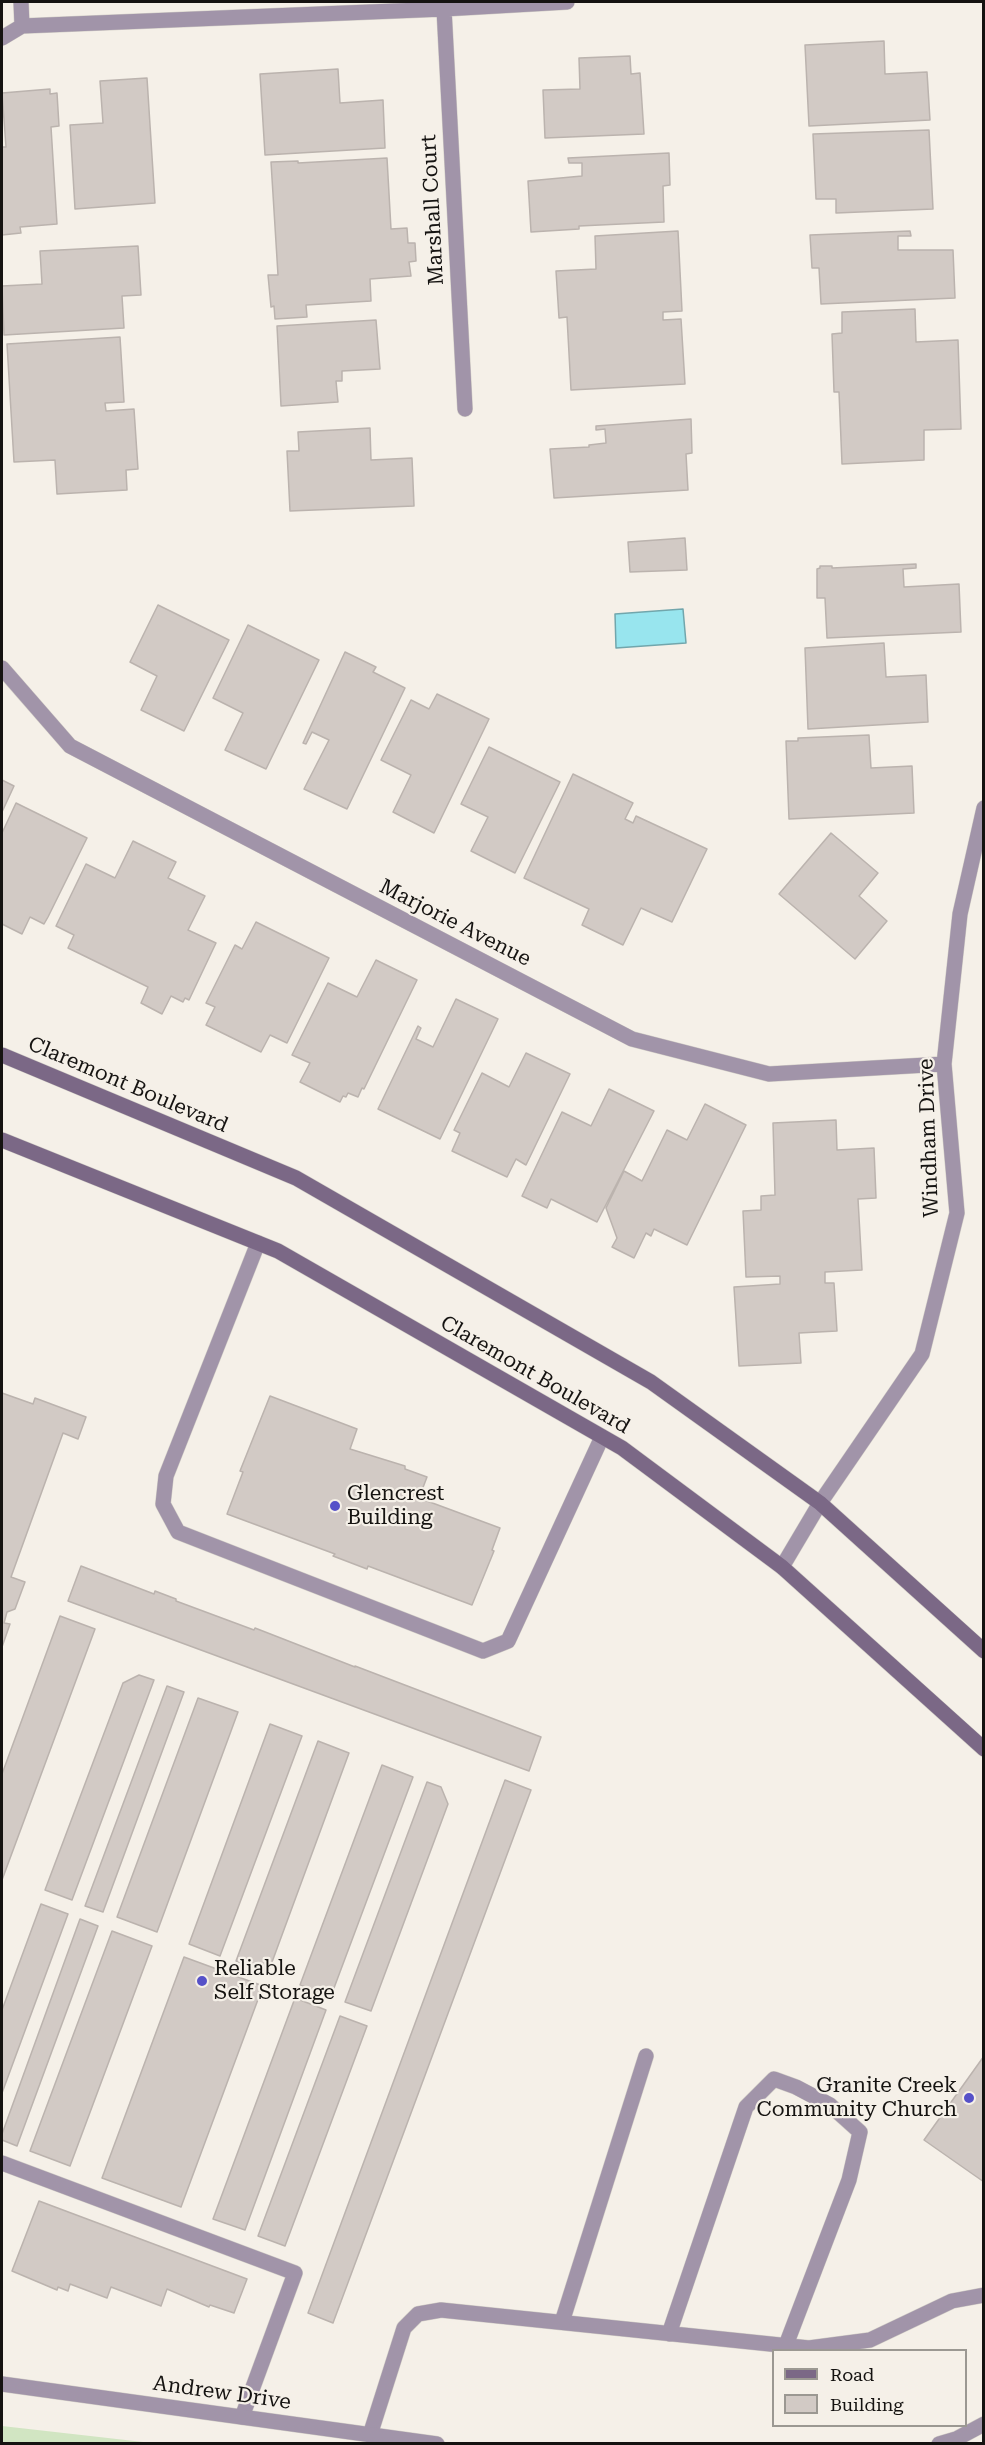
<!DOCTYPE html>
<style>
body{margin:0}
#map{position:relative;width:985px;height:2445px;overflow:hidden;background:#f5f0e8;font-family:"Roboto Serif",serif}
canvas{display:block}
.frame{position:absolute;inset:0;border:3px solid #151311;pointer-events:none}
.legend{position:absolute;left:772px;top:2349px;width:195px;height:78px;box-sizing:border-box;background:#f5f0e8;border:2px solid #9b9892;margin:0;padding:8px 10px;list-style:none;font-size:18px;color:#151311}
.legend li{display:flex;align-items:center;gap:12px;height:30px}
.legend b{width:30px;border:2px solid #9b9892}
</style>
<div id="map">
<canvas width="985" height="2445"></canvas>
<div class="frame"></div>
<ul class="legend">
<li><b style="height:8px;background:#7b6886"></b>Road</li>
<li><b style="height:16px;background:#d2cac5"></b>Building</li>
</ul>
</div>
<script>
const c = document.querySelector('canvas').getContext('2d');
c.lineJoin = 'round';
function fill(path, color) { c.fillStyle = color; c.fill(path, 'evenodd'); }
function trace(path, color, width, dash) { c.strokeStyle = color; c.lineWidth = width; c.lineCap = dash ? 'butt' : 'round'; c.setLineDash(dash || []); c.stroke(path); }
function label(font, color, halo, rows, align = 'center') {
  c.font = font + ' "Roboto Serif",serif'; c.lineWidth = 4.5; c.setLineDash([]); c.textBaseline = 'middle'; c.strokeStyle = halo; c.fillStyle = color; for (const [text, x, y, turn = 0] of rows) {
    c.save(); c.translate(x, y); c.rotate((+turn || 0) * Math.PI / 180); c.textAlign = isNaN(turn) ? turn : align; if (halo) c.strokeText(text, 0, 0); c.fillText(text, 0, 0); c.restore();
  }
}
fill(new Path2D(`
 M2,2426L152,2443H2Z`), '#d1e5c2');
const water = new Path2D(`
 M683,609L686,643L616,648L615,614Z`);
fill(water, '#98e5ee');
trace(water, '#71a6ac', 1.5);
const building = new Path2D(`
 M884,41L885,74L927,72L930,120L809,126L805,45Z
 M630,56L631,74L640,73L644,134L545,138L543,90L580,89L579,58Z
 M338,69L340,103L383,100L385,148L265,155L260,74Z
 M147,78L155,203L75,209L70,125L103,123L100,81Z
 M50,89V94L57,93L59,126L51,127L57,224L20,227L21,233L2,235V147H6L2,93Z
 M929,130L933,209L836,213V199H816L813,134Z
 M669,153L670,185L663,186L664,222L579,226V229L531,232L528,181L582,176V163H569L568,158Z
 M387,158L391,229L407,228L408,243H415L416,261L409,262L411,276L370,279L371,301L306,305L307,317L275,319L274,306L271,307L268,275H278L271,162L298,161V163Z
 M678,231L682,311L663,312V320L681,319L685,384L571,390L567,317L559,318L556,271L596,269L595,236Z
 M910,231L911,236H898V250H953L955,298L821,304L819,268H812L810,235Z
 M138,246L141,295L122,296L124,328L4,335L2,286L42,284L40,251Z
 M915,309L916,342L958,340L961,429L924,430V460L842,464L839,392H834L832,334L842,333V312Z
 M376,320L380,369L342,371V381H336L338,402L281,406L277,326Z
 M120,337L124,402L105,403L106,411L134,409L138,469L126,470L127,490L57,494L55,460L14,462L7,344Z
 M691,419L692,453L686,454L688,490L554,498L550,449L589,447V445L606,443L605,429L596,430V426Z
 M370,428L371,460L412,458L414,506L290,511L287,451H299L298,432Z
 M685,538L687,570L630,572L628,542Z
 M916,564V568L903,569L904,587L959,584L961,632L827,638L825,598H817V569L820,568V566H832V568Z
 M158,605L229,640L184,731L141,710L157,676L130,662Z
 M248,625L319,660L266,769L225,750L243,713L213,698Z
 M884,643L886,677L926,675L928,722L808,729L805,648Z
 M345,652L376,667L373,672L405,688L347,809L304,789L329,740L312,732L306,744L303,743Z
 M437,694L489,719L434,833L393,812L411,775L381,760L411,700L429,709Z
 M869,735L871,768L912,766L914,813L789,819L786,741H798V738Z
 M489,747L560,782L515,873L471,851L488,817L461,804Z
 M573,774L633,803L625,819L633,823L636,816L707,849L672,922L641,908L623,945L582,925L589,909L524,878Z
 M2,780L14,786L2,812Z
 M16,803L87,838L48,917L44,924L30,917L22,934L2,924V833Z
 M831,833L878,873L859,896L887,921L855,959L779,894Z
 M133,841L176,862L168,878L205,896L188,930L216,943L189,1000L185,998L183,1002L171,996L162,1014L141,1003L148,987L68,948L74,935L56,926L86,864L115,878Z
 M256,922L329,958L287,1043L270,1035L261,1052L206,1025L215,1007L206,1003L235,945L242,949Z
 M376,960L417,980L364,1089L362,1088L358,1097L348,1093L346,1097L343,1096L340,1102L300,1082L310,1063L292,1055L328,983L357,997Z
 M456,999L498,1019L440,1139L378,1109L418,1026L421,1028L416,1039L433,1047Z
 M526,1053L570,1074L526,1165L516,1159L507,1177L452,1151L460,1133L454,1130L482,1073L509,1087Z
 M609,1089L654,1111L597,1222L551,1199L547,1208L522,1196L562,1112L591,1126Z
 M705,1104L746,1125L687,1245L654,1229L651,1236L646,1233L634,1258L612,1247L617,1238L606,1208L624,1171L642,1181L667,1130L687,1140Z
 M836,1120L837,1150L874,1148L876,1198L858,1199L862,1270L825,1272V1283H834L837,1331L799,1333L801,1363L739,1366L734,1287L780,1284V1276L746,1277L743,1211L761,1210V1196L775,1195L773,1123Z
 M2,1393L33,1404L35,1398L86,1417L78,1439L63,1433L11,1577L25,1582L15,1609L7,1612L4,1623L10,1624L2,1647Z
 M270,1396L357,1429L350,1449L405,1466V1469L427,1477L419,1498L500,1528L492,1550L494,1551L472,1605L368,1566L367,1569L333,1556L335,1554L227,1514L243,1472L240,1471Z
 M81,1566L154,1594L155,1591L176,1599V1601L254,1630L255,1628L355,1667V1666L541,1737L529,1771L68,1601Z
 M60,1616L95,1629L2,1880V1774Z
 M139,1675L154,1680L72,1900L45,1890L123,1683Z
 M167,1686L184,1692L103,1912L85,1906Z
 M198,1698L238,1712L157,1932L117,1917Z
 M270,1724L302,1736L220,1956L189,1944Z
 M318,1741L349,1753L268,1973L236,1961Z
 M382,1765L413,1777L331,1996L300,1985Z
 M505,1780L531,1790L333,2323L308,2313Z
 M427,1782L441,1787L448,1804L371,2011L345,2002Z
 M41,1904L68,1914L2,2093V2010Z
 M80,1919L98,1926L17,2146L2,2140V2134Z
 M112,1931L152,1946L70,2166L30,2151Z
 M184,1957L263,1986L181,2207L102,2178Z
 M295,1998L326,2010L245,2230L213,2219Z
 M340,2016L367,2026L285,2246L258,2236Z
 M984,2056V2182L924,2140Z
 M39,2201L247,2279L234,2313L210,2305L209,2307L167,2289L161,2306L111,2287L107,2298L70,2284L68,2291L58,2287L57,2290L12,2271Z`);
fill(building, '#d2cac5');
trace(building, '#bbb3ae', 1.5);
const lane = new Path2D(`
 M258,1243L166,1476L163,1504L178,1532L483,1651L508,1641L602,1437
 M2,2163L295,2273L242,2417
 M562,2322L646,2056
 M669,2334L746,2107L774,2079L796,2087L830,2105L860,2132L849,2180L786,2345
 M370,2435L404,2328L418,2314L441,2310L809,2348L870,2340L952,2301L984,2295`);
const street = new Path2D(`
 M21,2L22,26
 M444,9L465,409
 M2,38L22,26L444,9L567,2
 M2,668L70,746L632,1039L769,1074L944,1064
 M782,1567L820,1503L922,1354L957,1213L944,1064L960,914L984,808
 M2,2384L437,2444
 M939,2444L956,2439L984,2424`);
const secondary = new Path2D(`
 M2,1055L296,1178L651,1382L820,1503L984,1651
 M2,1140L278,1251L622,1448L782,1567L984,1749`);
trace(lane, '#d1cdc6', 16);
trace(street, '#d1cdc6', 16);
trace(secondary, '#d1cdc6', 16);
trace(lane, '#a194a9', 15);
trace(street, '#a194a9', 15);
trace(secondary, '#7b6886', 15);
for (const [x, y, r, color] of [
 [335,1506,6,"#5651c8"],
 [202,1981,6,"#5651c8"],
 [969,2098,6,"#5651c8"]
]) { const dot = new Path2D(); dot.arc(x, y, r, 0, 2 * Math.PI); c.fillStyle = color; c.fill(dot); trace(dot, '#f5f0e8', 2); }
label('21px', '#151311', '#f5f0e8', [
 ["Marshall Court",433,210,-93],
 ["Marjorie Avenue",455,923,27],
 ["Claremont Boulevard",128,1085,23],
 ["Windham Drive",929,1138,-92],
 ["Claremont Boulevard",535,1375,30],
 ["Andrew Drive",222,2393,8]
]);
label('21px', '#151311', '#f5f0e8', [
 ["Glencrest",347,1494],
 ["Building",347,1518],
 ["Reliable",214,1969],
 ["Self Storage",214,1993],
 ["Granite Creek",957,2086,"right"],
 ["Community Church",957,2110,"right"]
], 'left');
</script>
